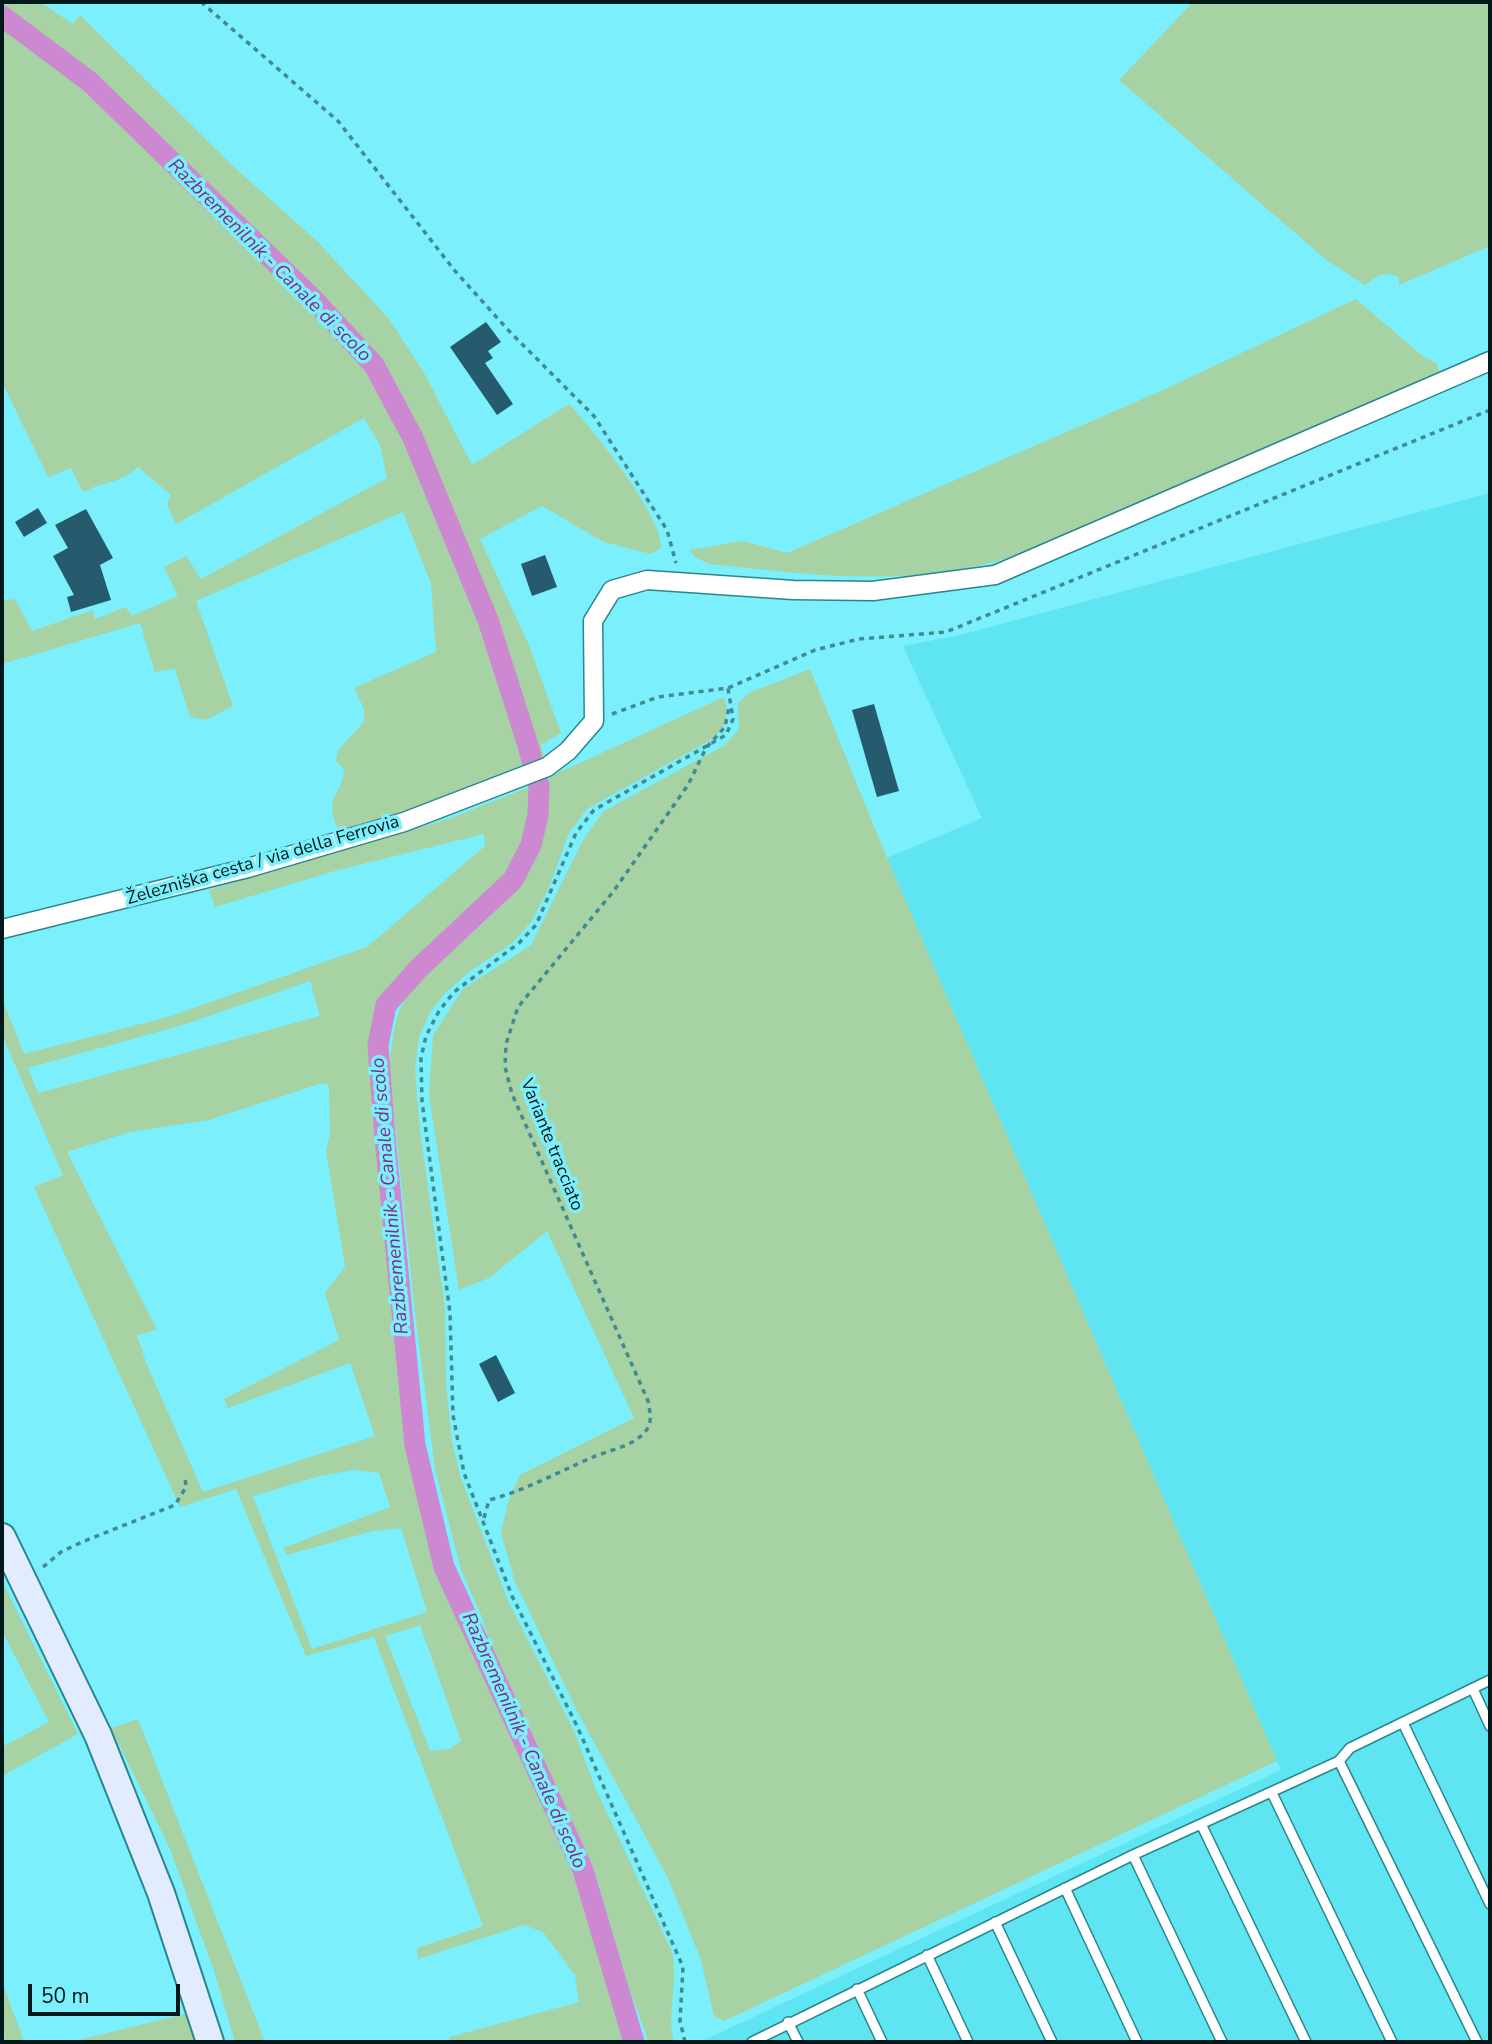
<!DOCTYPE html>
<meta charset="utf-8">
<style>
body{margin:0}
#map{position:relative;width:1492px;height:2044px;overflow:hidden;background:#7beffb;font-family:"Nunito Sans",sans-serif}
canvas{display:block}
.frame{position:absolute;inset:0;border:4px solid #01181b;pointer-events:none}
.scale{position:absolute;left:28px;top:1984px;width:152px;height:32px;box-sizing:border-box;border:4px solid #01181b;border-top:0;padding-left:9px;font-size:21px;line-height:24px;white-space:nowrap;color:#01181b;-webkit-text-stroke:5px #7beffb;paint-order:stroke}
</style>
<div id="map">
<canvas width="1492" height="2044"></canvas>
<div class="frame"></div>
<div class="scale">50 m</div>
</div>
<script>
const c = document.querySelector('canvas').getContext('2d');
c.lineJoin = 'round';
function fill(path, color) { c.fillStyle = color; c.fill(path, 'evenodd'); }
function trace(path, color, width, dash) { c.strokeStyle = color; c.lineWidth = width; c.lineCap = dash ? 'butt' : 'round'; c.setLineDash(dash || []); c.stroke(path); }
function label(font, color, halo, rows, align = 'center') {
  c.font = font + ' "Nunito Sans",sans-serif'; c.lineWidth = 7; c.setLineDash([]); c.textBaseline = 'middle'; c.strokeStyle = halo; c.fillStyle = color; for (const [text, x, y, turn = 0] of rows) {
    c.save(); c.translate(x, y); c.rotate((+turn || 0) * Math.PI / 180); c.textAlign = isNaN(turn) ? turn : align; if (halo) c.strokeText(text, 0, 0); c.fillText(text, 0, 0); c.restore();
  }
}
fill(new Path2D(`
 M1490,493V2042H700L1281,1770L887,858L982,818L903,646L960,635Z`), '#5fe4f1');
fill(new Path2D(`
 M2,2H40L73,24L80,15L234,167L318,242L389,319L423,371L472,465L569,404C592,428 664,518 661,548L651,554L604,542L542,506L480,539L528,643L561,733L541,745L544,758L439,800L339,832C323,794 341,800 344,769L336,761L338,750L364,722V709L354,688L436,652L431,584L403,512L196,601L233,706L206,720L190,717L175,669L155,672L140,623L2,664V601L15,599L32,631L93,610L95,619L126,607L132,616L178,596L164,567L186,556L201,579L387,478L380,445L364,418L176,524L167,504L171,495L138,467C119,484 105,481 83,492L71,468L48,477L2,382Z
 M1193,2H1490V246L1399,285V277C1383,270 1377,276 1365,285L1325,259L1119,80Z
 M1356,299L1421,355L1436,363L1441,375L1032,550C924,590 820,576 709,564L695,557L689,550L743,541L787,553L1161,391Z
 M810,669L887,858L1277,1761L724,2021L714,2016L701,1960L668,1878L578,1713L515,1582L501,1533L508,1502L520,1475L634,1418L547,1231L489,1278L459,1290L429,1096L433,1035L463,989L531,945L584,838L604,811L725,745L739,729L738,703L751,692Z
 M724,697C729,715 727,724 714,738L587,809L569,833L548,890L531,922L512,943L469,972L444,994L429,1014L419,1037L415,1070L420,1131L445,1308L446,1383L452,1442L461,1478L508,1601L575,1733L594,1785L672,1952C679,1982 666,2013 674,2042H649L629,1988L593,1866L491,1647L482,1617L461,1570L435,1469L416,1321L389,1069C392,1046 393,1022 404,1001C414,984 434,968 448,955C518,891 544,877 549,777Z
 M529,787V824L507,876L389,993L377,1020L371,1075L404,1395L416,1485L427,1542L441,1581L580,1876L626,2042H448L450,2037L579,2002L575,1975L543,1932L524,1925L418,1959L417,1948L483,1926L374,1637L306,1656L236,1489L180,1507L34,1187L63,1175L2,1035V998L24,1054L168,1017L367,947L485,846L484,834L338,870L215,907L209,890L451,818ZM310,981L320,1016L38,1093L28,1068L186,1024ZM319,1084H327L329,1088L330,1134L326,1151L345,1267L325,1293L339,1340L224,1399L228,1408L350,1363L375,1436L203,1492L147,1365L137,1335L157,1330L67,1152L130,1132L209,1120ZM353,1470L379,1473L390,1507L283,1548L287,1555L373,1531L401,1528L427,1612L312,1649L253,1496L320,1476ZM420,1625L461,1741L449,1749L430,1751L385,1636Z
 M2,1581L78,1734L2,1776V1747L49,1722L2,1631Z
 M138,1719L265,2042H235L214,1971L170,1849L111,1728Z
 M2,1982L24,2041L6,2042L2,2027Z
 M185,2014L193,2019L198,2042H70Z`), '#a6d2a4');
trace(new Path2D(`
 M2,16L90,82L312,298L374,365L413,438L488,620L527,742L539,786L538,815L531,845L513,880L418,969L386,1005L378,1045L385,1138L415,1445L444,1567L583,1870L634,2042`), '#cc88d1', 21);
fill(new Path2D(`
 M486,322L501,342L488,351L493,358L485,363L513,404L497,415L450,347Z
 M38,508L47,523L24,537L15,522Z
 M86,509L113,558L100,565L111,600L71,612L67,597L74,595L53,556L68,548L55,525Z
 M545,555L557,587L532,596L521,564Z
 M874,704L899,791L877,797L852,710Z
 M496,1355L515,1393L498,1402L479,1364Z`), '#265b6e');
const lane = new Path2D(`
 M1473,1689L1490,1726
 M1403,1723L1490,1904
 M1339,1761L1477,2042
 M1272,1793L1392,2042
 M1202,1826L1306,2042
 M1133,1855L1222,2042
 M1065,1888L1137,2042
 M995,1922L1052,2042
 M927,1955L968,2042
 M857,1989L882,2042
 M788,2022L798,2042
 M752,2042L1133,1855L1339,1761L1350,1748L1490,1680`);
const street = new Path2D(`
 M2,929L248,868L404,822L547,767L568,751L594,721L593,621L612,590L647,580L793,590L873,591L995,575L1490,361`);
const secondary = new Path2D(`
 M2,1537L98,1735L161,1893L210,2042`);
trace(lane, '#28868e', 12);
trace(street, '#28868e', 21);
trace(secondary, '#28868e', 30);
trace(new Path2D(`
 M201,2L338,121L455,271L509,331L594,416L667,530L676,563
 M612,714L658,697L728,688L815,650L859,639L946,632L1490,410
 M484,1518L489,1500C526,1490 556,1473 591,1458C608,1450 632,1447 645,1432C653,1423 650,1412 648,1401L512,1094L505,1067L506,1044L518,1007L613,892L688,785L706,748L725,727L729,707
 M43,1567L61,1552L82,1542L175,1505L186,1487L185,1476
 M685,2042L680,2021L683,1967L577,1726L512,1596L464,1473L453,1415L450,1313L422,1101L421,1058L426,1036L439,1011L454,992L519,943L536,925L576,833L594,810L726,735L733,719L728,688`), '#428a92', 3.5, [5, 5]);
trace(lane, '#fff', 9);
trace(street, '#fff', 18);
trace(secondary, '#e2ecfe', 26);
label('18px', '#01181b', '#7beffb', [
 ["Železniška cesta / via della Ferrovia",263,861,-16],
 ["Variante tracciato",551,1145,68]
]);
label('italic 19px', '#7c2c83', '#7beffb', [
 ["Razbremenilnik - Canale di scolo",269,261,45],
 ["Razbremenilnik - Canale di scolo",391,1196,-95],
 ["Razbremenilnik - Canale di scolo",523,1741,66]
]);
</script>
